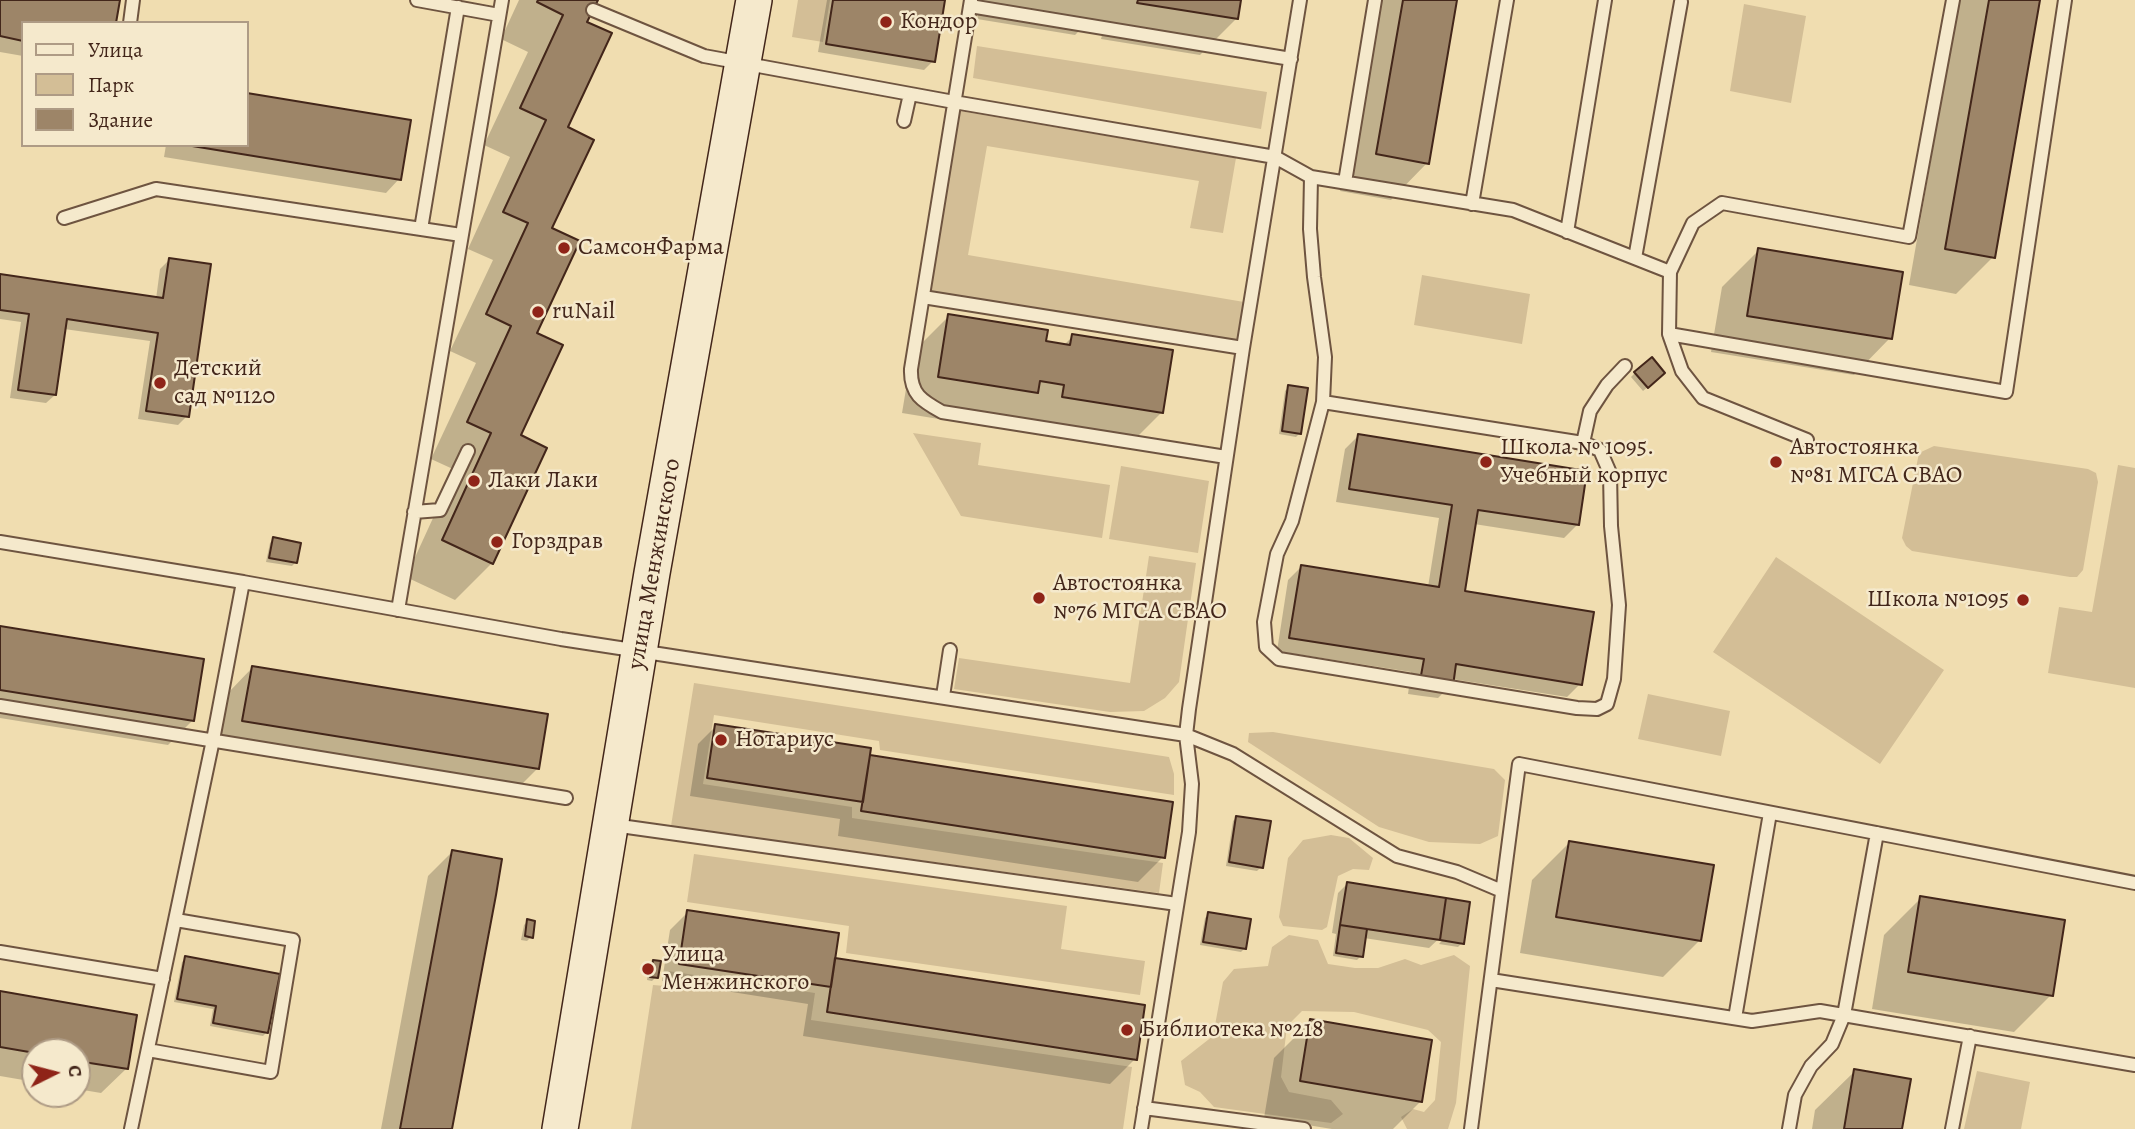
<!DOCTYPE html>
<meta charset="utf-8">
<style>
body{margin:0}
#map{position:relative;width:2135px;height:1129px;overflow:hidden;background:#f0ddb0;font-family:Alegreya,serif}
canvas{display:block}
.legend{position:absolute;left:21px;top:21px;width:228px;height:126px;box-sizing:border-box;background:#f5e9cc;border:2px solid #ae9b85;margin:0;padding:9px 12px;list-style:none;font-size:21px;color:#43261a}
.legend li{display:flex;align-items:center;gap:14px;height:35px}
.legend b{width:35px;border:2px solid #ae9b85}
.north{position:absolute;left:21px;top:1038px;width:70px;height:70px;box-sizing:border-box;background:#f5e9cc;border:2px solid #ae9b85;border-radius:50%;rotate:84deg;font-size:19px;font-weight:700;line-height:28px;text-align:center;color:#43261a}
.north::after{content:'';display:block;margin:auto;width:24px;height:32px;background:#8f2418;clip-path:polygon(50% 0,100% 100%,50% 72%,0 100%)}
</style>
<div id="map">
<canvas width="2135" height="1129"></canvas>
<ul class="legend">
<li><b style="height:9px;background:#f5e9cc"></b>Улица</li>
<li><b style="height:19px;background:#d3be96"></b>Парк</li>
<li><b style="height:19px;background:#9d8568"></b>Здание</li>
</ul>
<div class="north">С</div>
</div>
<script>
const c = document.querySelector('canvas').getContext('2d');
c.lineJoin = 'round';
function fill(path, color) { c.fillStyle = color; c.fill(path, 'evenodd'); }
function trace(path, color, width, dash) { c.strokeStyle = color; c.lineWidth = width; c.lineCap = dash ? 'butt' : 'round'; c.setLineDash(dash || []); c.stroke(path); }
function label(font, color, halo, rows, align = 'center') {
  c.font = font + ' Alegreya,serif'; c.lineWidth = 5; c.setLineDash([]); c.textBaseline = 'middle'; c.strokeStyle = halo; c.fillStyle = color; for (const [text, x, y, turn = 0] of rows) {
    c.save(); c.translate(x, y); c.rotate((+turn || 0) * Math.PI / 180); c.textAlign = isNaN(turn) ? turn : align; if (halo) c.strokeText(text, 0, 0); c.fillText(text, 0, 0); c.restore();
  }
}
fill(new Path2D(`
 M798,0H830L823,42L792,37Z
 M1744,4L1806,16L1791,103L1730,91Z
 M977,46L1267,92L1261,129L973,78Z
 M960,111L1236,158L1223,233L1190,228L1199,181L987,146L968,255L1244,302L1238,341L930,291Z
 M1422,275L1530,294L1522,344L1414,325Z
 M913,433L981,443L978,465L1110,485L1102,538L961,516Z
 M1934,446L2088,469L2096,473L2098,482L2083,570L2077,577H2070L1912,551L1906,546L1902,538L1919,453Z
 M2118,465L2135,468V688L2048,673L2059,607L2092,612Z
 M1121,466L1209,481L1198,553L1109,539Z
 M1149,556L1196,563L1179,682L1165,698L1144,711L1110,712L954,689L959,658L1130,683Z
 M1776,557L1944,670L1880,764L1713,652Z
 M694,683L1169,757L1174,774V795L880,750L879,741L714,715L703,784L852,807V818L1163,863L1159,893L671,826Z
 M1648,694L1730,711L1721,756L1638,739Z
 M1273,732L1494,769L1505,780L1498,836L1480,844L1429,842L1379,827L1248,742L1249,733Z
 M1331,835L1349,838L1373,858L1369,870L1353,869L1338,876L1327,927L1322,930L1283,926L1279,917L1288,858L1303,840Z
 M694,854L1067,906L1061,949L1145,961L1140,995L846,953L849,926L687,902Z
 M1289,935L1318,940L1328,964L1355,968H1378L1405,959L1421,965L1454,955L1470,966L1456,1103L1448,1129H1407L1401,1117L1413,1109L1424,1112L1435,1100L1441,1042L1428,1030L1354,1012L1302,1011L1287,1026L1281,1077L1289,1092L1331,1100L1343,1114L1331,1123L1214,1107L1200,1092L1185,1085L1181,1061L1213,1036L1223,982L1234,969L1268,966L1272,947Z
 M668,971L815,993L811,1020L1132,1067L1123,1129H631L653,985L665,986Z
 M1977,1071L2030,1082L2021,1129H1964Z`), '#d3be96');
fill(new Path2D(`
 M0,0H115L23,23V56L0,52Z
 M519,0H596L585,22L566,128L519,436L492,563L455,600L406,577L455,470L431,459L476,363L450,351L493,260L468,249L510,157L484,145L528,52L501,39Z
 M827,0H943L933,61L924,70L818,52Z
 M981,0H1240L1237,18L1200,55L1101,39L1104,28L1085,25L1075,35L977,19Z
 M1373,0H1455L1427,163L1391,200L1340,191Z
 M1959,0H2038L1993,257L1956,294L1909,285Z
 M247,95L409,121L399,179L386,193L164,157L166,145H247Z
 M1759,250L1890,338L1854,375L1711,352L1722,287Z
 M169,260L187,416L178,425L138,419L150,341L64,329L55,395L46,403L10,398L21,322L0,319V276L156,299L160,269Z
 M949,316L1044,343L1063,346L1073,336L1162,412L1125,449L1026,433L1028,422L1010,419L1000,429L902,413L912,353Z
 M1635,373L1659,377L1643,391L1631,377Z
 M1289,387L1300,433L1296,437L1279,434L1285,391Z
 M1358,436L1577,525L1564,538L1474,524L1463,593L1580,684L1567,697L1452,679L1451,685L1438,698L1422,696L1408,694L1411,672L1277,651L1288,580L1301,567L1428,587L1439,518L1336,502L1345,449Z
 M274,539L296,562L292,566L266,562L270,543Z
 M0,628L193,720L168,745L0,718Z
 M252,668L537,769L513,793L219,745L228,693Z
 M716,726L867,760L1163,857L1138,882L838,836L840,819L690,796L698,744Z
 M1237,817L1261,867L1257,871L1226,866L1233,821Z
 M1569,843L1700,940L1663,977L1520,953L1532,880Z
 M452,852L450,1129H381L428,876Z
 M1347,884L1468,903L1462,943L1458,947L1439,944L1447,935L1445,933L1429,948L1364,938L1361,956L1357,960L1333,956L1336,934L1332,933L1338,893Z
 M1921,898L2051,995L2014,1032L1872,1009L1884,935Z
 M688,912L833,959L1135,1059L1110,1084L803,1036L808,1004L662,981L670,930Z
 M1209,914L1245,948L1241,952L1200,945L1205,918Z
 M528,921L531,937L527,941L521,940L524,925Z
 M186,958L267,1032L263,1036L210,1026L213,1009L174,1002L182,962Z
 M653,962L656,977L652,981L647,980L649,966Z
 M0,993L126,1069L101,1093L77,1089V1052H35V1082L0,1076Z
 M1311,1021L1421,1101L1393,1129H1332L1264,1118L1274,1058Z
 M1855,1071L1901,1129H1812L1815,1110Z`), '#0003');
const building = new Path2D(`
 M0,0H120L116,23H23V41L0,36Z
 M538,0H598L587,22L612,33L568,127L594,140L552,228L580,241L537,333L563,345L521,435L547,448L493,564L442,540L491,433L467,422L511,326L486,314L528,223L503,212L546,120L520,108L563,15L537,2Z
 M833,0H945L935,62L826,44Z
 M1138,0H1241L1238,19L1137,3Z
 M1403,0H1457L1429,164L1376,154Z
 M1989,0H2040L1995,258L1945,249Z
 M247,93L411,120L401,180L186,145H247Z
 M1758,248L1903,272L1892,339L1747,316Z
 M169,258L211,264L189,417L146,411L158,333L67,319L56,395L18,390L29,314L0,310V274L163,298Z
 M948,314L1048,330L1046,341L1070,345L1072,334L1173,350L1163,413L1062,397L1064,385L1040,381L1038,393L938,377Z
 M1652,357L1665,373L1648,388L1634,372Z
 M1288,385L1308,388L1301,434L1282,431Z
 M1358,434L1587,471L1579,525L1478,510L1465,591L1594,612L1582,685L1456,664L1453,686L1420,681L1424,659L1289,638L1301,565L1439,587L1452,505L1349,489Z
 M273,537L301,543L297,563L269,558Z
 M0,626L204,659L194,721L0,690Z
 M252,666L548,714L539,769L242,721Z
 M715,724L871,748L863,802L707,778Z
 M870,755L1173,802L1165,858L861,811Z
 M1236,816L1271,821L1263,868L1229,862Z
 M1569,841L1714,865L1701,941L1556,917Z
 M452,850L502,859L496,895L452,1129H400Z
 M1347,882L1446,898L1440,940L1340,925Z
 M1920,896L2065,920L2053,996L1908,972Z
 M1446,898L1470,902L1464,944L1440,940Z
 M687,910L839,933L831,987L679,964Z
 M1208,912L1251,919L1246,949L1203,942Z
 M527,919L535,921L533,938L525,936Z
 M1340,925L1367,929L1363,957L1336,953Z
 M185,956L280,974L268,1033L213,1023L216,1006L177,999Z
 M835,958L1145,1005L1137,1060L827,1012Z
 M653,960L661,961L658,978L650,977Z
 M0,991L137,1015L128,1069L77,1061V1052L35,1053L0,1047Z
 M1310,1019L1432,1040L1422,1102L1300,1081Z
 M1854,1069L1911,1079L1902,1129H1844Z`);
fill(building, '#9d8568');
trace(building, '#43261a', 2);
const lane = new Path2D(`
 M417,0L499,15
 M971,0L911,369C910,394 922,401 942,412L1226,457
 M970,6L1291,59
 M593,10L704,56L954,102L1275,157L1311,177L1513,210L1670,272L1669,334L2006,392L2065,0
 M130,23L133,0
 M904,121L910,94
 M1311,177L1310,229L1314,277L1325,357L1323,402L1292,521L1277,554L1264,622L1266,647L1279,659L1577,708L1597,709L1607,704L1614,679L1619,605L1611,526L1610,473L1600,450L1583,443L1323,402
 M1345,182L1375,0
 M1472,204L1507,0
 M64,218L156,189L461,235
 M421,229L458,7
 M1567,232L1605,0
 M1635,258L1681,2
 M1670,272L1693,223L1722,203L1909,237L1953,0
 M923,297L1243,348
 M1669,334L1682,371L1703,398L1807,440
 M1583,443L1590,411L1607,385L1625,366
 M414,512L440,510L468,451
 M0,542L243,582L213,740L131,1129
 M243,582L561,639L1186,735L1233,754L1397,856L1457,872L1502,891
 M398,610L502,0
 M943,696L950,650
 M0,706L566,798
 M613,825L1177,904
 M0,952L163,979
 M1491,980L1752,1021L1820,1011L2135,1065
 M1735,1018L1770,813
 M148,1050L271,1072L293,940L176,920
 M1144,1108L1304,1129
 M1141,1129L1189,832L1192,784L1186,735L1189,709L1243,348L1300,0
 M1471,1129L1519,764L2135,883
 M1789,1129L1795,1095L1811,1066L1832,1044L1844,1015L1877,833
 M1952,1129L1970,1036`);
const secondary = new Path2D(`
 M560,1129L652,573L754,0`);
trace(lane, '#6e5440', 16);
trace(secondary, '#43261a', 38);
trace(lane, '#f5e9cc', 12);
trace(secondary, '#f5e9cc', 35);
for (const [x, y, r, color] of [
 [886,22,7,"#8f2418"],
 [564,248,7,"#8f2418"],
 [538,312,7,"#8f2418"],
 [160,383,7,"#8f2418"],
 [1486,462,7,"#8f2418"],
 [1776,462,7,"#8f2418"],
 [474,481,7,"#8f2418"],
 [497,542,7,"#8f2418"],
 [1039,598,7,"#8f2418"],
 [2023,600,7,"#8f2418"],
 [721,740,7,"#8f2418"],
 [648,969,7,"#8f2418"],
 [1127,1030,7,"#8f2418"]
]) { const dot = new Path2D(); dot.arc(x, y, r, 0, 2 * Math.PI); c.fillStyle = color; c.fill(dot); trace(dot, '#f5e9cc', 2.5); }
label('24px', '#43261a', '#f5e9cc', [
 ["Кондор",900,22],
 ["СамсонФарма",578,248],
 ["ruNail",552,312],
 ["Детский",174,369],
 ["сад №1120",174,397],
 ["Школа № 1095.",1500,448],
 ["Учебный корпус",1500,476],
 ["Автостоянка",1790,448],
 ["№81 МГСА СВАО",1790,476],
 ["Лаки Лаки",488,481],
 ["Горздрав",511,542],
 ["Автостоянка",1053,584],
 ["№76 МГСА СВАО",1053,612],
 ["Школа №1095",2009,600,"right"],
 ["Нотариус",735,740],
 ["Улица",662,955],
 ["Менжинского",662,983],
 ["Библиотека №218",1141,1030]
], 'left');
label('24px', '#43261a', '#f5e9cc', [
 ["улица Менжинского",655,564,-80]
]);
</script>
